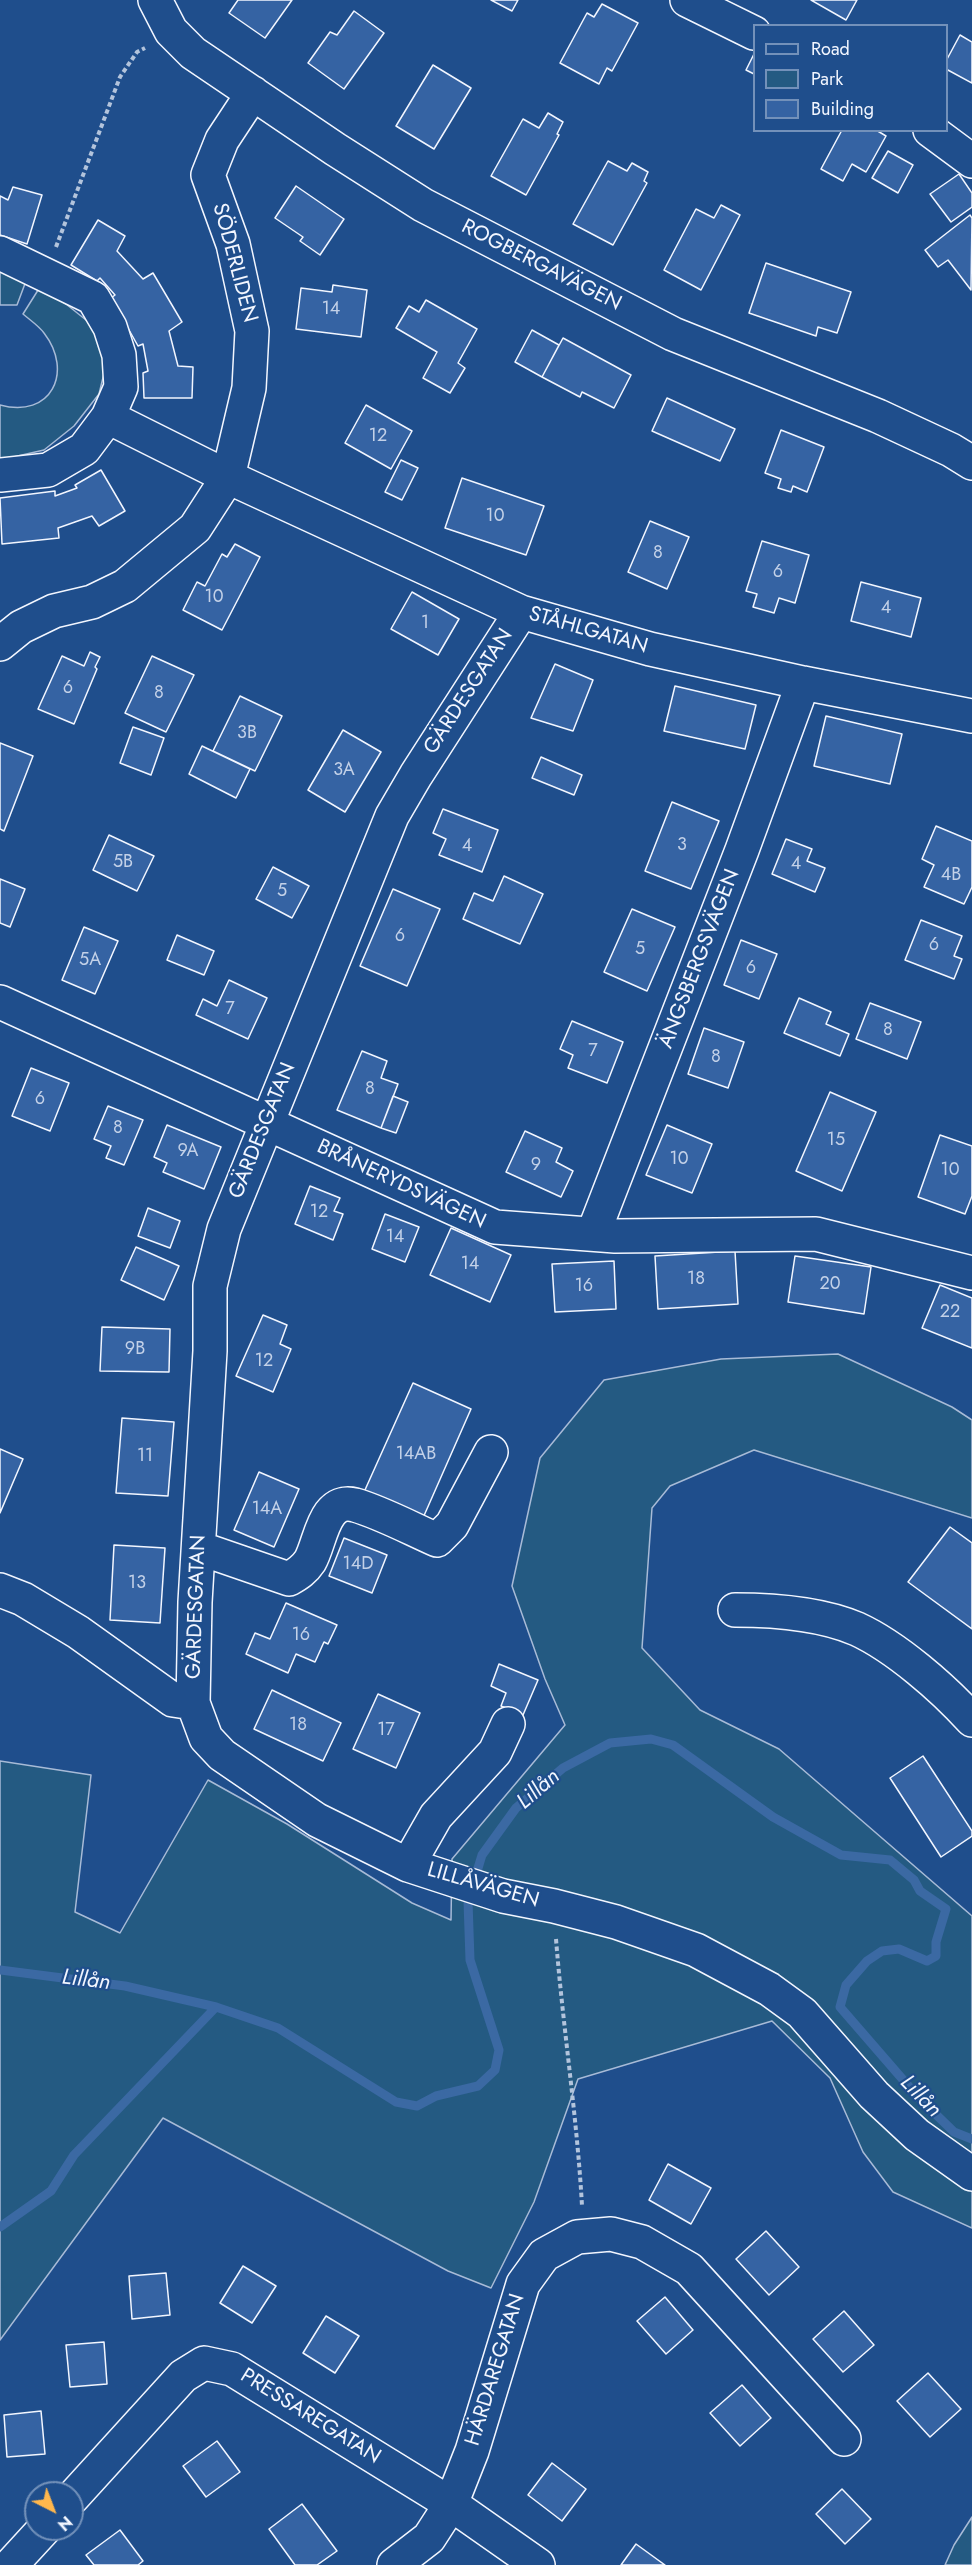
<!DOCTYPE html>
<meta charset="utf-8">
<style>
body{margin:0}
#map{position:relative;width:972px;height:2565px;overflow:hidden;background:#1f4e8c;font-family:Jost,sans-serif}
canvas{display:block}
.legend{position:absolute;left:753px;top:24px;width:195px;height:108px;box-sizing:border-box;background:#1f4e8c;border:2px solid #7391ba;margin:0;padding:8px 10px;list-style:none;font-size:18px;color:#f2f6ff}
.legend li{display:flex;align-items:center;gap:12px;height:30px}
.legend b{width:30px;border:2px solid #7391ba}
.north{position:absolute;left:24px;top:2481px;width:60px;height:60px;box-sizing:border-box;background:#1f4e8c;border:2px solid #7391ba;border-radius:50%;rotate:138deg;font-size:16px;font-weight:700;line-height:24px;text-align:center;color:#f2f6ff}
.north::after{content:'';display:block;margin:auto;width:21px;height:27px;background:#ffb74d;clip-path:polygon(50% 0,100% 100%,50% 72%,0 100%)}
</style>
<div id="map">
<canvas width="972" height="2565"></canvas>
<ul class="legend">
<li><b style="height:8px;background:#1f4e8c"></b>Road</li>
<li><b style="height:16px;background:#245a82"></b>Park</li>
<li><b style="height:16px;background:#3563a3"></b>Building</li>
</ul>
<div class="north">N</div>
</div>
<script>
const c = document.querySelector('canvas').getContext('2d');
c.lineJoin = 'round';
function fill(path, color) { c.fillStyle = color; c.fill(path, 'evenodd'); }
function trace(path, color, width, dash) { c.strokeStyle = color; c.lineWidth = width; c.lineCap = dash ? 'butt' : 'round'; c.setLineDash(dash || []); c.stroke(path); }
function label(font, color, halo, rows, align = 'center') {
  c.font = font + ' Jost,sans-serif'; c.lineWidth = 4.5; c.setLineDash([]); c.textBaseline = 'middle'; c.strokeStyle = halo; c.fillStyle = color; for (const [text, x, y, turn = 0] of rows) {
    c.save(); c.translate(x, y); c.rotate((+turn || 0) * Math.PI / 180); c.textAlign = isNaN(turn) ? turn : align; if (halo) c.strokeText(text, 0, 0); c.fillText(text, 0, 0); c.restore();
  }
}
const green = new Path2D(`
 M0,268L26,281L17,305H0Z
 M40,287L66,304L96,328L107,361L99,394L74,426L44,450L0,460V405C51,419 74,372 44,333C39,326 30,320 23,314Z
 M838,1354L952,1407L972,1420V1518L754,1450L670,1486L652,1508L642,1648L700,1710L779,1749L972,1916V2228L893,2192L863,2152L830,2078L772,2021L578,2079L534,2202L491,2288L448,2271L163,2118L0,2340V1761L91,1775L75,1912L120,1933L208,1780L287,1824L412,1903L451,1920L452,1859L565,1725L545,1679L512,1586L540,1458L604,1380L721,1359Z
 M972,2517V2565H945L954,2545Z`);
fill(green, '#245a82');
trace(green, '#a8bbd7', 1.5);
trace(new Path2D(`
 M0,1970L125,1986L216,2007L278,2028L396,2102L417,2106L436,2096L478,2086L495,2070L499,2050L470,1960L468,1901L482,1855L516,1808L563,1768L610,1743L651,1739L673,1745L773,1817L841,1855L890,1860L914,1880L920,1891L946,1909L936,1942V1956L927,1961L899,1949L882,1951L867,1961L846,1985L840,2007L918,2097L954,2132L972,2139
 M0,2227L51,2191L74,2155L216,2007`), '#3b69a3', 9);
const building = new Path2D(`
 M238,0H292L265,38L229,13Z
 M491,0H518L512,11Z
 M811,0H857L846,20Z
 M602,4L638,23L612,71L607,68L599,84L560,63L587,13L594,17Z
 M354,11L384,33L344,89L308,63L330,32L337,35Z
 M960,35L972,42V83L946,69V61Z
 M754,54V74L746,70Z
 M433,65L471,88L434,149L396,126Z
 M548,113L563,122L557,134L559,135L526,195L491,176L523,119L539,128Z
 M842,130H876L886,136L866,172L852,164L843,181L821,169Z
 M888,151L913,165L898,193L872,178Z
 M608,161L627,171L632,163L648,172L644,181L647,183L613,245L573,224Z
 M959,174L972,193V207L951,222L930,194Z
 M296,186L344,219L320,255L300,241L303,237L275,218Z
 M13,187L42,195L27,244L0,235V196L8,200Z
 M721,205L740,215L701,290L664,270L696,209L714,218Z
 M970,215L972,218L971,290L948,260L938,267L925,250Z
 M98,220L125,236L117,251L143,279L153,273L182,322L169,331L178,366L193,367L192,398H144L143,373L148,371L143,344L138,346L111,298L115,295L100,278L97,281L71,265Z
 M766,263L851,292L837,333L818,327L816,336L749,313Z
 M333,285L367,290L361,337L296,329L301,288L332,292Z
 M426,300L477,329L458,363L465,368L450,393L423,378L437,352L396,328L409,306L419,312Z
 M532,330L559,345L542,377L515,362Z
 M563,338L631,375L614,408L582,392L580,397L542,377Z
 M667,398L735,429L720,461L652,431Z
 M366,405L412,431L391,469L345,443Z
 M781,430L824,447L807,492L793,486L791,492L778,488L781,479L765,473Z
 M401,460L418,468L402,500L385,492Z
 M101,470L125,511L99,526L92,516L58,528L59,538L2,544L0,498L55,491V496L77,488L75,485Z
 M462,478L544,506L526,555L445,528Z
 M650,521L689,537L667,589L628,572Z
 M762,541L809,555L795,603L779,598L774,613L753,607L757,594L746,591Z
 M235,544L260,557L222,630L183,610L197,582L205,586L222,554L227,557Z
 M861,582L921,598L911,637L851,621Z
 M412,592L459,619L438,655L391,629Z
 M90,652L100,657L95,667L97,669L74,724L38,709L62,656L84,666Z
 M152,656L194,675L166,732L125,713Z
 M555,664L593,680L573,731L531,718Z
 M675,686L756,705L745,749L664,731Z
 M240,696L282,716L255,771L213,751Z
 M826,716L902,734L890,784L814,766Z
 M133,727L164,738L151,775L120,763Z
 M343,730L381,752L345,812L308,790Z
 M0,743L33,756L4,831L0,829Z
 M202,746L250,769L236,798L189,774Z
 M541,757L582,775L574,795L532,778Z
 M672,802L719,821L691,889L645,871Z
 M443,809L498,830L482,872L439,855L446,839L433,833Z
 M936,826L972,841V887L964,904L924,887L934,865L922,859Z
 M109,835L154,856L137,891L93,870Z
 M786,839L812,849L807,861L825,868L815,892L772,874Z
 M273,867L309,886L292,918L256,899Z
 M504,876L543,894L520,944L463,919L474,893L493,901Z
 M0,879L25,889L10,927L0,923Z
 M393,889L440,909L407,986L360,966Z
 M632,909L675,927L647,991L604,972Z
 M921,920L962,936L954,956L962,959L954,979L905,960Z
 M84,927L118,941L95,994L62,980Z
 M177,935L214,951L204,975L167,960Z
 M741,940L777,954L759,999L724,985Z
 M229,980L267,998L248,1039L196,1015L203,999L217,1006Z
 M799,998L831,1012L826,1024L849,1034L840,1056L784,1033Z
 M870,1003L921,1022L907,1059L856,1039Z
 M572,1021L623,1042L607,1083L568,1068L573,1055L560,1049Z
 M704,1028L744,1042L728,1088L688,1074Z
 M362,1051L387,1061L381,1078L398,1084L381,1128L337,1110Z
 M31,1068L69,1083L50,1131L12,1116Z
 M830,1092L876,1112L842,1191L796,1171Z
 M393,1096L408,1102L396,1133L381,1128Z
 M108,1106L143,1120L124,1165L106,1158L111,1146L94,1139Z
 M167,1125L221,1147L204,1189L163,1172L167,1163L154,1157Z
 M667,1125L712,1144L692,1193L646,1175Z
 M525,1131L562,1148L556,1162L573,1171L561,1197L506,1172Z
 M940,1135L972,1146V1196L965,1214L918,1197Z
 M310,1186L340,1198L334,1211L343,1214L333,1240L295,1224Z
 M148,1208L180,1221L170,1248L138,1236Z
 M385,1214L419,1227L405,1262L372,1249Z
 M451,1228L511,1255L490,1302L430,1275Z
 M136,1247L179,1266L164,1300L121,1280Z
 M735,1251L738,1304L658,1309L655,1256Z
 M795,1256L871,1267L864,1314L788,1302Z
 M614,1261L616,1309L555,1312L552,1264Z
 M940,1285L972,1298V1348L922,1328Z
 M263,1315L287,1325L280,1344L291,1349L273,1392L236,1376Z
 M102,1327L170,1329L169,1372L100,1371Z
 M413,1383L471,1409L419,1527L360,1501Z
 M122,1418L174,1422L168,1496L116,1493Z
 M0,1449L23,1459L0,1513Z
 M259,1472L299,1489L274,1547L234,1530Z
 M950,1527L972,1543V1629L908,1582Z
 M344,1538L387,1555L372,1593L329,1576Z
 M114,1545L165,1548L160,1623L110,1620Z
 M286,1603L337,1625L328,1644L324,1642L315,1662L296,1654L288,1673L246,1654L255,1633L270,1639Z
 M499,1664L538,1680L523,1715L501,1706L506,1693L491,1686Z
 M272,1690L341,1723L323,1761L254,1729Z
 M378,1694L420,1713L396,1768L353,1749Z
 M923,1756L972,1831V1836L941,1857L890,1778Z
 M668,2164L711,2188L691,2224L649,2200Z
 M766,2231L799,2267L769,2295L736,2259Z
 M243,2266L276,2286L252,2323L220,2303Z
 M166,2273L170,2315L132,2319L129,2276Z
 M665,2297L693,2330L666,2354L637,2321Z
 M844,2311L874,2345L843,2372L813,2339Z
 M326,2316L359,2336L335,2373L303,2353Z
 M104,2342L107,2384L70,2387L66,2345Z
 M928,2373L961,2409L930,2437L897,2401Z
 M742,2385L771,2418L740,2446L710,2413Z
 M41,2411L45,2454L7,2457L4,2415Z
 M217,2441L240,2472L206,2497L183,2466Z
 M552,2463L586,2489L562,2521L528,2495Z
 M842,2489L871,2519L845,2544L816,2514Z
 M302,2504L337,2551L317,2565H295L269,2529Z
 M120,2530L143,2561L138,2565H94L86,2555Z
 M636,2544L665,2565H621Z`);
fill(building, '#3563a3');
trace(building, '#f2f6ff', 1.5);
const minor = new Path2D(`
 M155,0L171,31L193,53L335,149L423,205L673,334L878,416L951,450L972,463
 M687,0L754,33
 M930,130L972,161
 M0,253L93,298L110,327L119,355L121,387L108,417L84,449L48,470L0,475
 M108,417L228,477L521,612L650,649L803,683L972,716
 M521,612L416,775L392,816L224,1229L210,1286V1351L195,1602L193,1703L206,1738L222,1755L317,1820L408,1865L503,1896L554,1906L616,1922L696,1950L769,1989L802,2013L874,2095L917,2135L972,2174
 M0,644L21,627L54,611L92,602L125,586L195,528L228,477L249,388L252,331L233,244L208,175L222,140L253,93
 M0,1002L495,1227L615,1236L816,1234L972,1273
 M593,1234L742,850L803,683
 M199,1548L289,1579C298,1574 304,1570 310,1561C321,1542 323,1497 355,1505C380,1512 412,1529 437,1540L452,1525L491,1452
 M0,1590L23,1599L78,1632L173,1700L193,1703
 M735,1610C773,1610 822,1614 857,1629C896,1647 943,1688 972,1720
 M408,1865L436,1816L495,1752L508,1724
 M72,2498L183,2376L204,2363L232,2369L451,2504L538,2565
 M11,2565L44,2529
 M394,2565L429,2538L451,2504L472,2451L523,2284L544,2255L577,2237L611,2234L642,2242L689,2269L844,2439`);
trace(minor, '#f2f6ff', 36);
trace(new Path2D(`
 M56,247L120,77L137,52L145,48
 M556,1939C563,2028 577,2116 582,2206`), '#b3c4dc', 4, [4.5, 3]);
trace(minor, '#1f4e8c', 33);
label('18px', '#c3d1e8', null, [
 ["14",331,310],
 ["12",378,437],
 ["10",495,517],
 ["8",658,554],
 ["6",778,573],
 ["10",214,598],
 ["4",886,609],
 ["1",425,624],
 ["6",68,689],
 ["8",159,694],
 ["3B",247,734],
 ["3A",344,771],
 ["3",682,846],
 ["4",467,847],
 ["5B",123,863],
 ["4",796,865],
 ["4B",951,876],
 ["5",282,892],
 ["6",400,937],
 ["6",934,946],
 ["5",640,950],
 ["5A",90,961],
 ["6",751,969],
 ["7",230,1010],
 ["8",888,1031],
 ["7",593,1052],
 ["8",716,1058],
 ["8",370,1090],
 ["6",40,1100],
 ["8",118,1129],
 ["15",836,1141],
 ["9A",188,1152],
 ["10",679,1160],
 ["9",536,1166],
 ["10",950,1171],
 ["12",319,1213],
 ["14",395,1238],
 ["14",470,1265],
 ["18",696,1280],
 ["20",830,1285],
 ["16",584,1287],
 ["22",950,1313],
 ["9B",135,1350],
 ["12",264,1362],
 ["14AB",416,1455],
 ["11",145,1457],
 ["14A",267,1510],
 ["14D",358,1565],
 ["13",137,1584],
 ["16",301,1636],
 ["18",298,1726],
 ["17",386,1731]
]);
label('21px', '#f2f6ff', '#1f4e8c', [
 ["SÖDERLIDEN",234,263,75],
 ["ROGBERGAVÄGEN",541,266,27],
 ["STÅHLGATAN",588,631,16],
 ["GÄRDESGATAN",469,692,-57],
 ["ÄNGSBERGSVÄGEN",700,959,-69],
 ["GÄRDESGATAN",263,1131,-68],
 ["BRÅNERYDSVÄGEN",401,1185,25],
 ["GÄRDESGATAN",197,1607,-88],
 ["LILLÅVÄGEN",483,1886,16],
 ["HÄRDAREGATAN",496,2370,-73],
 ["PRESSAREGATAN",310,2417,32]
]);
label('italic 22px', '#f2f6ff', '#1f4e8c', [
 ["Lillån",539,1790,-41],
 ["Lillån",86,1981,7],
 ["Lillån",920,2097,46]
]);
</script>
